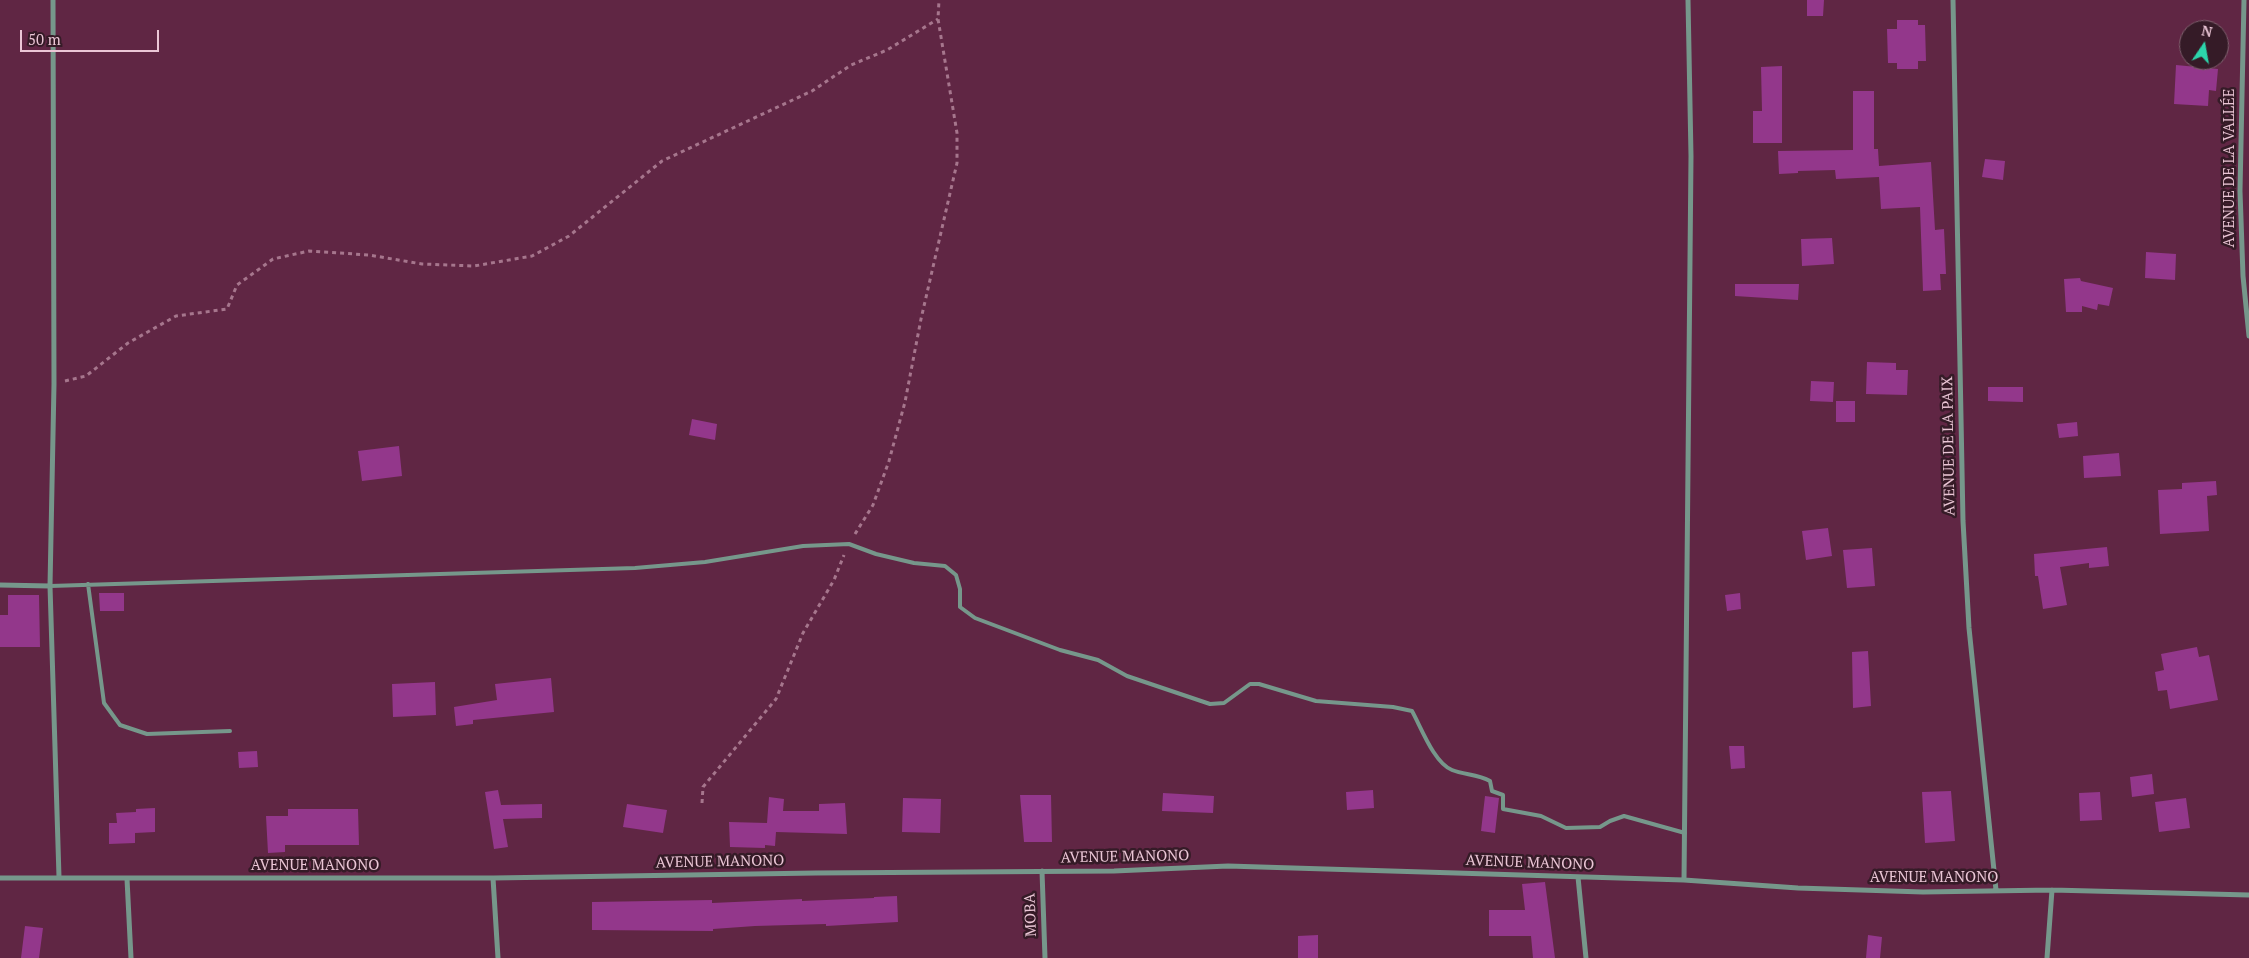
<!DOCTYPE html>
<meta charset="utf-8">
<style>
body{margin:0}
#map{position:relative;width:2249px;height:958px;overflow:hidden;background:#602644;font-family:"PT Serif",serif}
canvas{display:block}
.north{position:absolute;left:2179px;top:20px;width:50px;height:50px;box-sizing:border-box;background:#351b27;border:1px solid #7e5f6d;border-radius:50%;rotate:12deg;font-size:14px;font-weight:700;line-height:20px;text-align:center;color:#ebc6d6}
.north::after{content:'';display:block;margin:auto;width:18px;height:22px;background:#2cd5ab;clip-path:polygon(50% 0,100% 100%,50% 72%,0 100%)}
.scale{position:absolute;left:20px;top:30px;width:139px;height:22px;box-sizing:border-box;border:2px solid #ebc6d6;border-top:0;padding-left:6px;font-size:15px;line-height:18px;white-space:nowrap;color:#ebc6d6;-webkit-text-stroke:4px #351b27;paint-order:stroke}
</style>
<div id="map">
<canvas width="2249" height="958"></canvas>
<div class="north">N</div>
<div class="scale">50 m</div>
</div>
<script>
const c = document.querySelector('canvas').getContext('2d');
c.lineJoin = 'round';
function fill(path, color) { c.fillStyle = color; c.fill(path, 'evenodd'); }
function trace(path, color, width, dash) { c.strokeStyle = color; c.lineWidth = width; c.lineCap = dash ? 'butt' : 'round'; c.setLineDash(dash || []); c.stroke(path); }
function label(font, color, halo, rows, align = 'center') {
  c.font = font + ' "PT Serif",serif'; c.lineWidth = 5; c.setLineDash([]); c.textBaseline = 'middle'; c.strokeStyle = halo; c.fillStyle = color; for (const [text, x, y, turn = 0] of rows) {
    c.save(); c.translate(x, y); c.rotate((+turn || 0) * Math.PI / 180); c.textAlign = isNaN(turn) ? turn : align; if (halo) c.strokeText(text, 0, 0); c.fillText(text, 0, 0); c.restore();
  }
}
fill(new Path2D(`
 M1807,0H1824L1823,16H1807Z
 M1897,20H1918V25H1925L1926,61H1918V69H1897V63H1888L1887,29H1897Z
 M2176,65L2218,69L2216,91L2209,90L2208,106L2174,104Z
 M1782,66V143H1753V111H1762L1761,67Z
 M1853,91H1874V149H1878L1879,166L1931,162L1935,230L1944,229L1946,274H1940L1941,290L1923,291L1920,207L1881,209L1879,177L1836,179L1835,170L1798,171V173L1779,174L1778,151L1853,150Z
 M1985,159L2005,161L2003,180L1982,177Z
 M1832,238L1834,264L1802,266L1801,239Z
 M2146,252L2176,254L2175,280L2145,278Z
 M2080,278L2081,281L2113,288L2109,306L2098,304L2097,310L2082,306V312H2066L2064,279Z
 M1735,284H1799L1798,300L1735,296Z
 M1867,362L1896,363V370H1908L1907,395L1866,394Z
 M1811,381L1834,382L1833,402L1810,401Z
 M1988,387H2023V402L1988,401Z
 M1836,401H1855V422H1836Z
 M692,419L717,424L715,440L689,435Z
 M2077,422L2078,436L2059,438L2057,424Z
 M399,446L402,476L362,481L358,451Z
 M2119,453L2121,476L2084,478L2083,456Z
 M2216,481L2217,495L2207,496L2209,531L2160,534L2158,490L2182,489V483Z
 M1828,528L1832,556L1806,560L1802,531Z
 M2107,547L2109,566L2089,568V563L2060,567L2067,605L2043,609L2038,576H2035L2034,554Z
 M1872,548L1875,586L1847,588L1843,550Z
 M99,593H124V611H100Z
 M1740,593L1741,609L1727,611L1725,595Z
 M8,595H39L40,647H0V615H8Z
 M2197,647L2199,657L2209,655L2218,700L2170,709L2167,690L2158,691L2155,672L2164,670L2161,654Z
 M1868,651L1871,706L1853,708L1852,652Z
 M551,678L554,712L473,720V724L456,726L454,707L497,700L495,684Z
 M435,682L436,715L393,717L392,684Z
 M1729,746H1744L1745,768L1731,769Z
 M257,751L258,767L239,768L238,752Z
 M2152,774L2154,794L2132,797L2130,777Z
 M498,790L501,805L542,804V818L503,819L508,847L494,849L485,792Z
 M1373,790L1374,808L1347,810L1346,792Z
 M1951,791L1955,841L1925,843L1922,792Z
 M2100,792L2102,820L2080,821L2079,793Z
 M1163,793L1214,796L1213,813L1162,811Z
 M1020,795H1051L1052,842H1024Z
 M1485,796L1499,798L1495,833L1481,831Z
 M769,797L784,799L783,811H819V804L845,803L847,834L776,832L775,846L765,845V848L730,847L729,822L767,823Z
 M903,798L941,799L940,833L902,832Z
 M2186,798L2190,828L2159,832L2155,802Z
 M627,804L667,810L663,833L623,827Z
 M155,808V832L135,833V843L109,844V823H117L116,813L136,812V809Z
 M288,809H358L359,845H285V852L268,853L266,816H288Z
 M1545,882L1555,958H1533L1531,936H1489V910H1525L1522,884Z
 M897,896L898,922L826,926V924L755,926L713,929V931L592,930V902L712,900V903L802,899V901L874,898V897Z
 M25,926L43,928L39,958H21Z
 M1318,935V958H1298V936Z
 M1868,935L1882,937L1880,958H1866Z`), '#93378b');
trace(new Path2D(`
 M65,381L86,376L128,343L176,316L227,309L237,285L273,259L309,251L369,255L422,264L474,266L532,256L569,236L662,161L812,91L851,65L887,50L938,19
 M855,534L873,505L889,461L905,402L921,319L957,163V133L938,19L939,0
 M702,803L703,787L776,699L803,633L834,580L844,555`), '#a6768d', 3, [4, 4]);
trace(new Path2D(`
 M88,584L104,703L120,725L147,734L230,731
 M50,586L635,568L705,562L803,546L849,544L876,554L914,563L945,566L956,575L960,589V607L975,618L1060,650L1098,660L1127,676L1210,704L1224,703L1250,684H1259L1316,701L1393,707L1412,711C1421,727 1434,763 1452,770C1464,775 1478,774 1490,781L1492,791L1503,795V809L1541,816L1566,828L1600,827L1610,821L1624,816L1685,833`), '#76978b', 4);
trace(new Path2D(`
 M53,0L54,384L50,586L59,877
 M1953,0L1963,521L1969,628L1996,890
 M2244,0L2240,191L2243,276L2249,336
 M0,585L50,586
 M1042,871L1045,958
 M1578,877L1586,958
 M0,878H493L816,873L1114,871L1228,866L1684,880L1798,888L1923,892L2052,890L2249,895
 M493,878L498,958
 M127,879L131,958
 M1684,880L1691,156L1688,0
 M2047,958L2052,890`), '#76978b', 5);
label('15px', '#ebc6d6', '#351b27', [
 ["AVENUE DE LA VALLÉE",2230,168,-90],
 ["AVENUE DE LA PAIX",1949,446,-91],
 ["AVENUE MANONO",1125,857,-1],
 ["AVENUE MANONO",720,862,-1],
 ["AVENUE MANONO",1530,863,2],
 ["AVENUE MANONO",315,866],
 ["AVENUE MANONO",1934,878],
 ["MOBA",1031,915,-92]
]);
</script>
